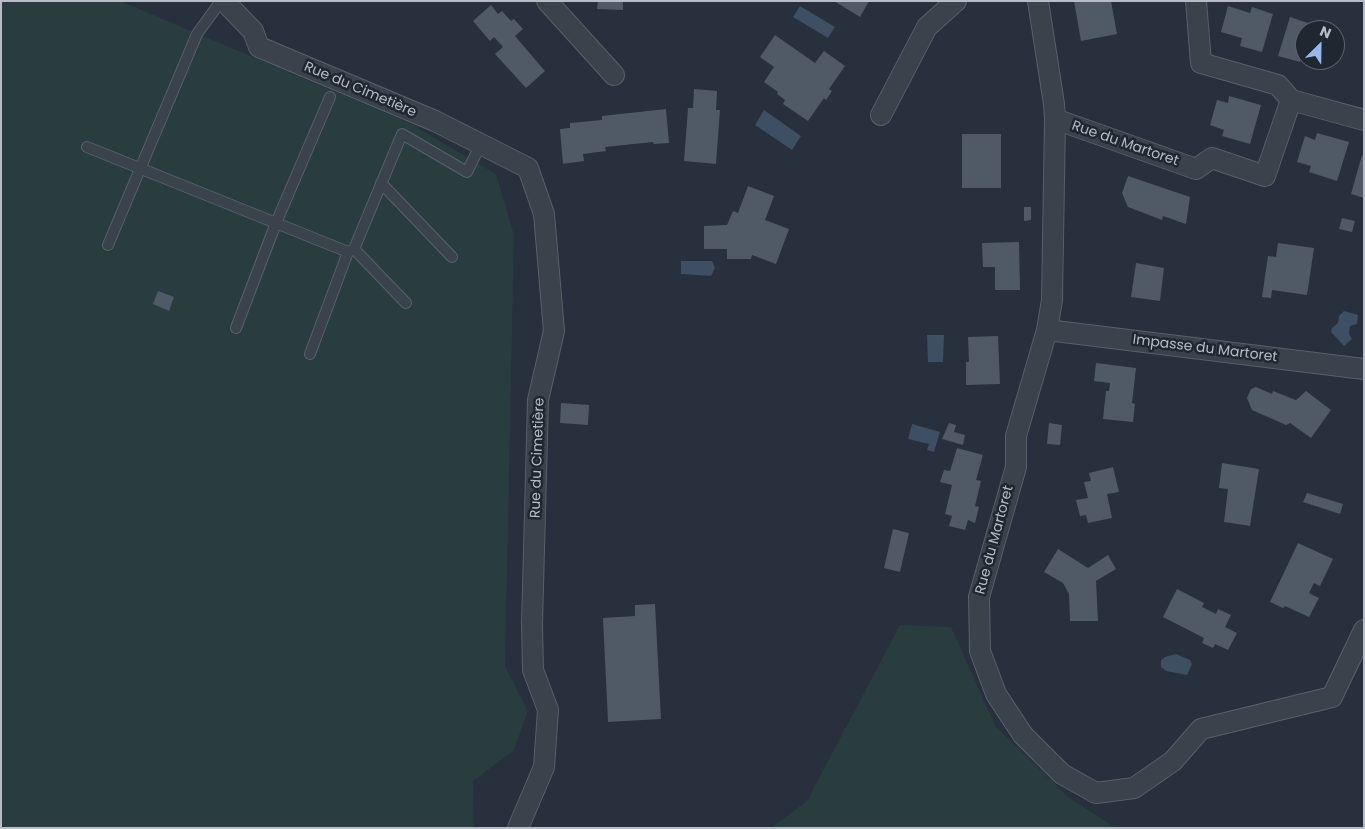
<!DOCTYPE html>
<meta charset="utf-8">
<style>
body{margin:0}
#map{position:relative;width:1365px;height:829px;overflow:hidden;background:#27303c;font-family:Poppins,sans-serif}
canvas{display:block}
.frame{position:absolute;inset:0;border:2px solid #b6bdc7;pointer-events:none}
.north{position:absolute;left:1295px;top:20px;width:50px;height:50px;box-sizing:border-box;background:#1f2731;border:1px solid #5b636d;border-radius:50%;rotate:23deg;font-size:14px;font-weight:700;line-height:20px;text-align:center;color:#b6bdc7}
.north::after{content:'';display:block;margin:auto;width:18px;height:22px;background:#95b8ee;clip-path:polygon(50% 0,100% 100%,50% 72%,0 100%)}
</style>
<div id="map">
<canvas width="1365" height="829"></canvas>
<div class="frame"></div>
<div class="north">N</div>
</div>
<script>
const c = document.querySelector('canvas').getContext('2d');
c.lineJoin = 'round';
function fill(path, color) { c.fillStyle = color; c.fill(path, 'evenodd'); }
function trace(path, color, width, dash) { c.strokeStyle = color; c.lineWidth = width; c.lineCap = dash ? 'butt' : 'round'; c.setLineDash(dash || []); c.stroke(path); }
function label(font, color, halo, rows, align = 'center') {
  c.font = font + ' Poppins,sans-serif'; c.lineWidth = 5; c.setLineDash([]); c.textBaseline = 'middle'; c.strokeStyle = halo; c.fillStyle = color; for (const [text, x, y, turn = 0] of rows) {
    c.save(); c.translate(x, y); c.rotate((+turn || 0) * Math.PI / 180); c.textAlign = isNaN(turn) ? turn : align; if (halo) c.strokeText(text, 0, 0); c.fillText(text, 0, 0); c.restore();
  }
}
fill(new Path2D(`
 M1,1H120L407,122L496,174L514,235L505,666L528,711L513,751L473,781L474,828H1Z
 M900,625L951,627L995,726L1068,797L1116,828H771L807,801Z`), '#2a3d3e');
fill(new Path2D(`
 M800,6L835,27L828,38L793,17Z
 M764,110L801,136L792,150L755,125Z
 M681,261H712L715,268L711,276L681,274Z
 M1344,311L1358,315L1357,324L1350,326L1349,334L1352,339L1344,346L1331,332L1332,328L1338,323L1339,316Z
 M927,335H944L943,362H928Z
 M912,424L940,432L934,452L927,450L929,444L908,439Z
 M1176,654L1190,660L1192,664L1187,675L1166,671L1161,667V660L1165,657Z`), '#3e4e63');
fill(new Path2D(`
 M598,1H623V10L597,9Z
 M834,1H869L860,17Z
 M1074,1H1111L1117,34L1081,41Z
 M491,5L498,14L502,11L511,21L514,19L523,29L515,36L545,71L526,88L495,54L503,47L494,37L490,41L473,21Z
 M1228,6L1250,13L1252,7L1273,14L1262,52L1240,46L1242,38L1221,32Z
 M1290,17L1311,24L1309,30H1305V55H1302L1300,62L1278,56Z
 M775,35L815,63L824,51L845,66L829,89L832,91L826,100L824,98L808,121L783,104L785,100L777,94L778,92L764,82L774,67L760,57Z
 M694,89L717,91L716,110H720L716,164L684,161L688,108H693Z
 M1229,96L1261,105L1250,144L1222,136L1224,130L1210,125L1217,100L1228,103Z
 M666,109L669,143L654,144L653,142L605,147L606,151L583,154L584,161L563,164L560,129L570,128V123L602,120V116Z
 M1317,133L1349,142L1337,181L1309,172L1311,166L1297,162L1305,136L1315,140Z
 M962,134H1001V188H962Z
 M1362,155L1364,156V198L1351,194Z
 M1128,176L1190,197L1186,224L1163,216L1162,220L1128,207L1122,193Z
 M748,186L774,196L765,220L789,229L776,264L752,255L751,259H727V249H704V226L727,225L733,211L738,213Z
 M1024,207H1031V220L1024,221Z
 M1342,218L1355,221L1352,232L1339,229Z
 M1019,242L1020,290H995V267H983L982,243Z
 M1278,243L1314,248L1307,295L1272,290L1271,298L1262,297L1268,256L1276,257Z
 M1136,263L1164,268L1160,301L1131,297Z
 M158,291L174,297L169,311L153,304Z
 M998,336L1000,384L966,385V362H969L968,337Z
 M1096,363L1136,368L1132,403L1135,404L1133,422L1103,419L1106,391H1109L1110,383L1094,381Z
 M1256,387L1272,394L1273,391L1296,400L1306,391L1331,410L1311,438L1290,423L1286,425L1252,410L1247,398L1251,389Z
 M561,403L589,405L588,425L560,423Z
 M949,423L956,425L954,432L965,435L963,445L942,439Z
 M1049,423L1062,425L1060,445L1047,444Z
 M957,448L983,455L976,480L981,481L975,506L979,507L975,523L968,520L965,530L949,526L952,516L945,514L952,485L940,482L944,470L950,471Z
 M1222,463L1259,469L1250,526L1224,522L1228,489L1219,488Z
 M1113,467L1119,492L1107,494L1112,518L1088,523L1086,515L1080,516L1076,500L1088,498L1084,482L1091,481L1089,473Z
 M1307,493L1343,504L1340,514L1303,502Z
 M893,529L909,533L900,572L884,568Z
 M1298,543L1333,559L1320,586L1314,583L1309,593L1319,598L1309,617L1285,606L1283,608L1270,602Z
 M1058,549L1088,568L1108,555L1116,569L1096,581L1098,621H1070L1069,594L1063,583L1044,572Z
 M1177,589L1204,603L1202,607L1216,614L1218,609L1231,615L1225,627L1237,633L1228,650L1215,644L1213,648L1202,643L1204,638L1163,617Z
 M655,604L661,719L608,722L603,618L635,616V605Z`), '#505966');
const lane = new Path2D(`
 M87,147L348,252L354,249L402,134L467,172L481,144
 M381,183L452,257
 M108,245L197,34L221,1
 M354,249L406,303
 M236,328L276,223L330,97
 M310,354L348,252`);
const street = new Path2D(`
 M224,1L253,31L259,47L435,121L528,168L544,214L554,331L538,400L532,624L533,670L548,710L544,767L518,828
 M547,1L614,75
 M1038,1L1054,104L1055,119L1052,300L1047,330L1016,436V467L979,597L980,651L996,694L1023,735L1062,774L1096,793L1134,788L1173,761L1201,729L1332,697L1364,630
 M1196,1L1201,63L1278,85L1291,100L1364,120
 M881,115L927,27L956,1
 M1055,119L1196,169L1212,158L1265,176L1291,100
 M1047,330L1364,369`);
trace(lane, '#58606a', 12);
trace(street, '#58606a', 22);
trace(lane, '#3a424c', 10);
trace(street, '#3a424c', 20);
label('14px', '#b6bdc7', '#1f2731', [
 ["Rue du Cimetière",360,90,23],
 ["Rue du Martoret",1125,144,19],
 ["Impasse du Martoret",1205,349,7],
 ["Rue du Cimetière",538,458,-88],
 ["Rue du Martoret",995,540,-75]
]);
</script>
